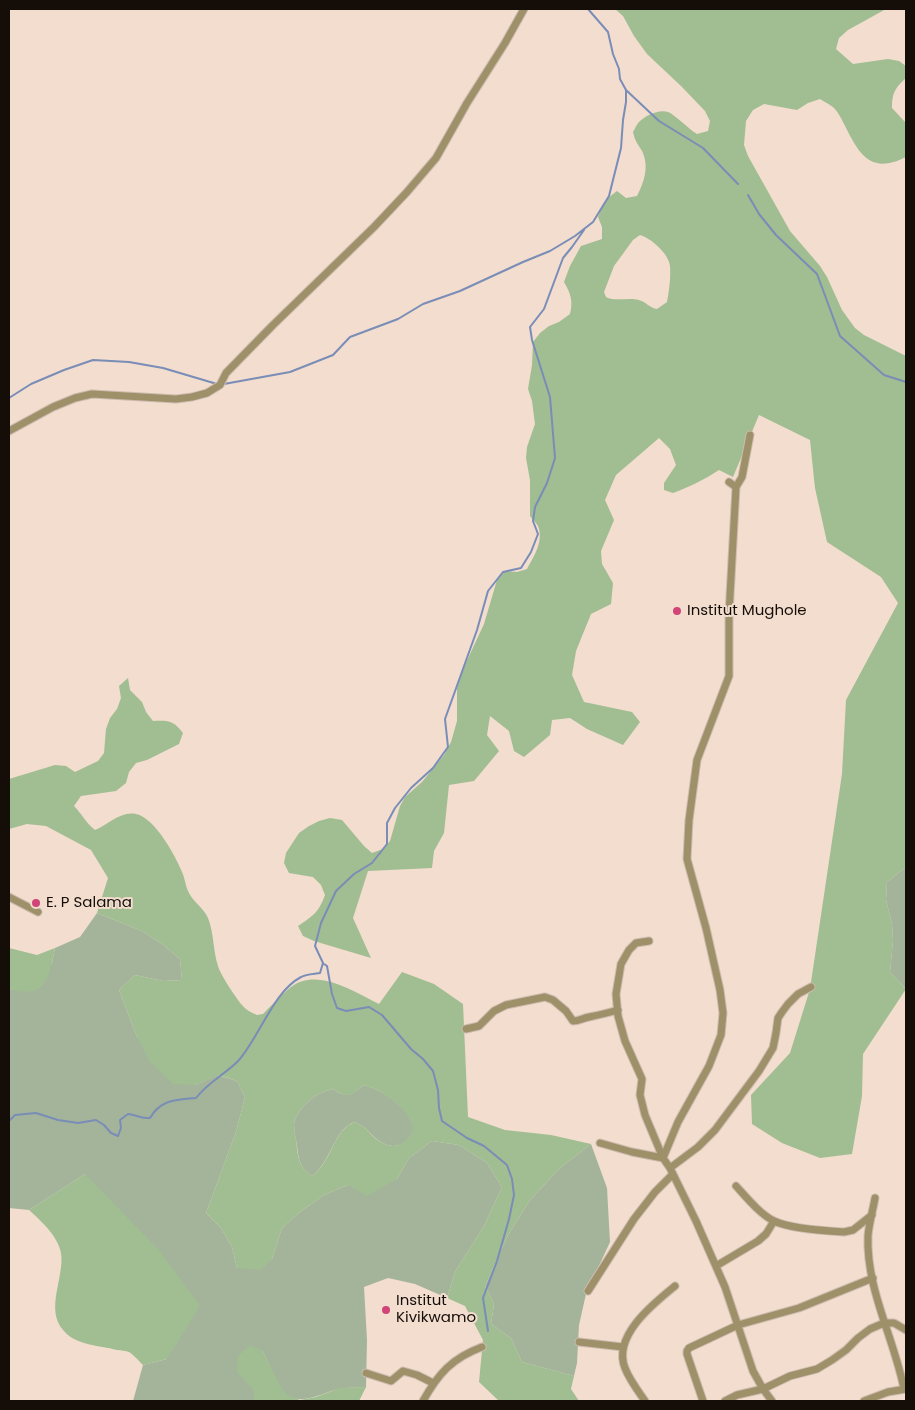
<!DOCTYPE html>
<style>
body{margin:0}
#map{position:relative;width:915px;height:1410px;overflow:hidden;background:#f2ddcf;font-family:Poppins,sans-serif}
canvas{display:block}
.frame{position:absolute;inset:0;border:10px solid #140d08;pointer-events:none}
</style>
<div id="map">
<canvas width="915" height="1410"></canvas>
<div class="frame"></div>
</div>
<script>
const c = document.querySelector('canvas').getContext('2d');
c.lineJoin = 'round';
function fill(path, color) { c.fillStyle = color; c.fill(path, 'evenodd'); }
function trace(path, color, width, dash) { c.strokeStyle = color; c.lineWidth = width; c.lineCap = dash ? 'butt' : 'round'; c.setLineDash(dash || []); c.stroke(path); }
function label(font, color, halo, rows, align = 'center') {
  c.font = font + ' Poppins,sans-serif'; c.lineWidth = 4; c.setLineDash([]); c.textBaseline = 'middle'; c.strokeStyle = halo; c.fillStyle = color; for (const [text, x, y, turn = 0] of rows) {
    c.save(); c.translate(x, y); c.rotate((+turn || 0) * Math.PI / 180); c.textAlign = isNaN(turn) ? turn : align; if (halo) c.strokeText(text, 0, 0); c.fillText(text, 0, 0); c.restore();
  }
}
fill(new Path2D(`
 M906,867V989L890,972L893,940L892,924L886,900L887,882Z
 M97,913L142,931L162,944L180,959L182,980L163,981L135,975L119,990L137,1037L195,1085L218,1075L237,1081L245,1097L236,1132L206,1213L221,1228L232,1247L237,1268L272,1259L282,1228L300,1212L324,1195L348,1185L397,1179L409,1158L432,1141L459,1145L487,1163L502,1187L484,1226L455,1272L447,1298L415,1284L388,1278L364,1287L367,1340L366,1387C358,1388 348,1387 339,1389C323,1392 304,1406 287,1395C280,1390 267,1361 263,1351L254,1391V1401H133L143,1365L167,1359L85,1174L29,1210L9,1208V989L33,991L52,963L55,948L80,937Z
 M363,1085C383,1088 431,1122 405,1142C398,1147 390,1147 383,1143C376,1140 371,1133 365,1128C362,1126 358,1124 355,1122C335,1127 330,1164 312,1176C300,1169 298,1158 297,1145C296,1139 294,1132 294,1125C295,1112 310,1098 321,1093C325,1091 329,1090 333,1089C347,1098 351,1096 363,1085Z
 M591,1144L607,1188L610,1242L586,1294L579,1325L577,1363L574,1376L522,1362L511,1338L491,1324L494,1304L485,1286L508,1235L530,1200L560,1168Z`), '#a4b49b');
fill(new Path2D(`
 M615,9H886L848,30L839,38L836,49L853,64L888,59L899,61L906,66V78C895,88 892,93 892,108L906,123V157C870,175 859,154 844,124C841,118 837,109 830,105C827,103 823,101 820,99L808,103L797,110L764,104L753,110L746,121L744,145L748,156L790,231L820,266L827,277L842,310L855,328L864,335L906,356V867L887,882L886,900L892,924L893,940L890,972L906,989L863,1054L862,1096L852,1154L820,1158L782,1143L752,1124L751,1095L790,1053L810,989L842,774L846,700L898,603L881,577L827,542L815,488L810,440L759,415L733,477L719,470C704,480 689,487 673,493L664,490V483L676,465L670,449L659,438L616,475L605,500L614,520L601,551L602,564L613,583L611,604L591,614L576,651L572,675L584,702L632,712L640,722L623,745L587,729L570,718L552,720L550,735L524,757L514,751L509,731L490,716L487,735L499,751L474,781L449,785L444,833L434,851L432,868L368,871L353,918L371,958L314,941L303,936L298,926C313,916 319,912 325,895L321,885L313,877L289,873L284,863L286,853L299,833L309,826L319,821L330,818L342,820L364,846L372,853L383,849L390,841L400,806L405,797L422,782L444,755L451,742L457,721V688L464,667L484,624L497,580L505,571L517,572L527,569C534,556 544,541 538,526C536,522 532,519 530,516V480L526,458L527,447L535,424L532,401L528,389L532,365L533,342L540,333L549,326L559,322L570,314C573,301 571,294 564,282L570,266L581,246L602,239V227L598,217L602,207L608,198L617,191L626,198L637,196C644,182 649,168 643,153C642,150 639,147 637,143C635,140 634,136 633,132C635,129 636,125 639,122C646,115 659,109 668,112C674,114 690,130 697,134L708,131L710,121L705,111L681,86L647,54L634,36L623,16ZM640,235C651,238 669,254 670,266C671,278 669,291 667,302L657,309C650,308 646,302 639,300C628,297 616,302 606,297L604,292L614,266L633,240Z
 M128,678L130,690L142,702L146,712L153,721C169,720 174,721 183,733L179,744L147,760L136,763L129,772L126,783L116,791L81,796L74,806C82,814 86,823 95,830C108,825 120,811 136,814C155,818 175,855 182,872C185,878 185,885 188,891C192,901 203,907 208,918C214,933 213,951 218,966C220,974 236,998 242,1005C246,1010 252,1013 257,1015L263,1014C272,1005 281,995 291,987C317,967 355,992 379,1004L402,972L434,984L463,1004L468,1117L505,1130L551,1135L591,1144L560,1168L530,1200L508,1235L485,1286L494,1304L491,1324L511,1338L522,1362L574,1376L571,1389L579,1401H499L479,1382L483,1340L465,1306L447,1298L455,1272L484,1226L502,1187L487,1163L459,1145L432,1141L409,1158L397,1179L367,1196L348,1185L324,1195L300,1212L282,1228L272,1259L261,1270L237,1268L232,1247L221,1228L206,1213L236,1132L245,1097L237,1081L219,1075L195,1085L173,1084L150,1062L137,1037L119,990L135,975L163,981L182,980L180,959L162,944L142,931L97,913L108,878L91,850L46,826L27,824L9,829V779L55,765L66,766L75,772L98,761L104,753L106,729L110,718L117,709L121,698L119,686ZM363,1085C383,1088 431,1123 404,1142C398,1147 390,1147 383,1143C375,1140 371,1133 365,1128C362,1126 358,1124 355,1122C334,1128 331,1164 312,1176C302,1170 298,1160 297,1149C297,1141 294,1133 294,1125C295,1112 310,1098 321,1093C325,1091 329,1090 333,1089C348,1098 350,1097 363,1085Z
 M9,948L37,955L55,948C52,962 49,988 33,991C26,993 16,990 9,989Z
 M85,1174L159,1250L200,1306L167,1359L143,1365C139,1361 134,1355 129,1352C126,1351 121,1350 117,1350C99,1345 77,1346 64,1331C44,1310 65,1277 61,1253C58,1236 41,1221 29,1210Z
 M250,1345L263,1351L271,1369L286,1394L300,1400L316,1397L340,1388L366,1387L359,1401H254V1391L237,1372L238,1356Z`), '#a1bd92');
trace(new Path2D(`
 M588,9L608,32L613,54L619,69L620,79L626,90L659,121L703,148L738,184
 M748,195L759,214L776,235L817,274L840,336L884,375L906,382
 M224,384L290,372L333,355L350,337L398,319L423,304L460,291L523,262L550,251L575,236L593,222L609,196L621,148L623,120L626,102V90
 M9,398L31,384L64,370L93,360L129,362L163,368L217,384
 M324,964L327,966L332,994L337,1008L346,1011L369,1007L382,1015L411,1049L423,1059L433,1071L438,1090L439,1108L442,1121L467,1138L484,1146L507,1165L512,1179L514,1195L509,1219L497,1261L483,1298L488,1331
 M9,1121L15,1115L36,1113L58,1120L78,1123L96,1120L104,1125L111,1133L118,1136L121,1128L120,1120L128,1114C137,1115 142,1119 150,1118C161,1099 176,1100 196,1098C209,1081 226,1074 239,1060C260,1036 273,992 301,977C306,974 314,974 320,973L323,963L315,946L321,923L336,891L354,874L372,863L387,844V823L395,808L411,788L433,768L448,747L445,719L477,630L488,591L503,572L521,568L531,552L538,534L533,521L535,507L547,483L555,458L550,397L532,340L530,327L544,309L563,258L572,247L584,230`), '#798db7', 2);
const street = new Path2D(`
 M9,431L53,407L75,398L92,394L176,399L192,397L207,393L220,385L226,373L273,325L374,227L407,192L436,158L467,103L505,43L524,9
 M736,487L742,477L750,435
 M9,897L38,912
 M649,941L636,943L629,950L621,964L616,994L618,1016L625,1041L642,1079L640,1095L645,1115L663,1158L670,1168L696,1221L725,1287L753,1371L763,1389L772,1401
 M466,1029L479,1026L494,1011L506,1005L545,997L553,1000L566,1011L573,1021C579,1021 583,1018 589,1017C599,1015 608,1013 618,1010
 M600,1143L632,1152L663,1158L678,1122L709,1066L721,1035L723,1013L720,990L706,928L687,859L689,820L697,760L729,676V614L736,487L729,482
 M670,1168L698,1147L715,1130L759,1071L773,1048L776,1033L778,1018L782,1012L788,1004L798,994L811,987
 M736,1186C747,1198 760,1214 774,1221C790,1229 826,1231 844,1232L853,1230L872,1215
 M875,1198C873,1210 869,1223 868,1236C866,1289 894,1338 904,1389
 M716,1266L758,1241L766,1234L774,1221
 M588,1291L634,1219L655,1192L672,1175
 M579,1342L623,1347
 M366,1373L391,1381L403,1371L417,1375L433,1383
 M423,1401C438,1374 452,1358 482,1347
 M645,1401C638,1391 629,1379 625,1368C612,1336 654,1303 675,1286
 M703,1401L687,1354V1351L689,1348L738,1325L799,1308L873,1278
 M725,1401L737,1395L763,1389L790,1376L817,1369L832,1360L846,1350L858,1338L870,1329L884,1323H894L906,1330
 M864,1401L888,1392L906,1389`);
trace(street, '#cebcaf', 9);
trace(street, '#9e916a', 7);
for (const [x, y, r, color] of [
 [677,611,5,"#d04477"],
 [36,903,5,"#d04477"],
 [386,1310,5,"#d04477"]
]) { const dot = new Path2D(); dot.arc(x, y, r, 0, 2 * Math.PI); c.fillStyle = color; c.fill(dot); trace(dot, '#f2ddcf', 2); }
label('15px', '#140d08', '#f2ddcf', [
 ["Institut Mughole",687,611],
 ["E. P Salama",46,903],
 ["Institut",396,1301],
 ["Kivikwamo",396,1318]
], 'left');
</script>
